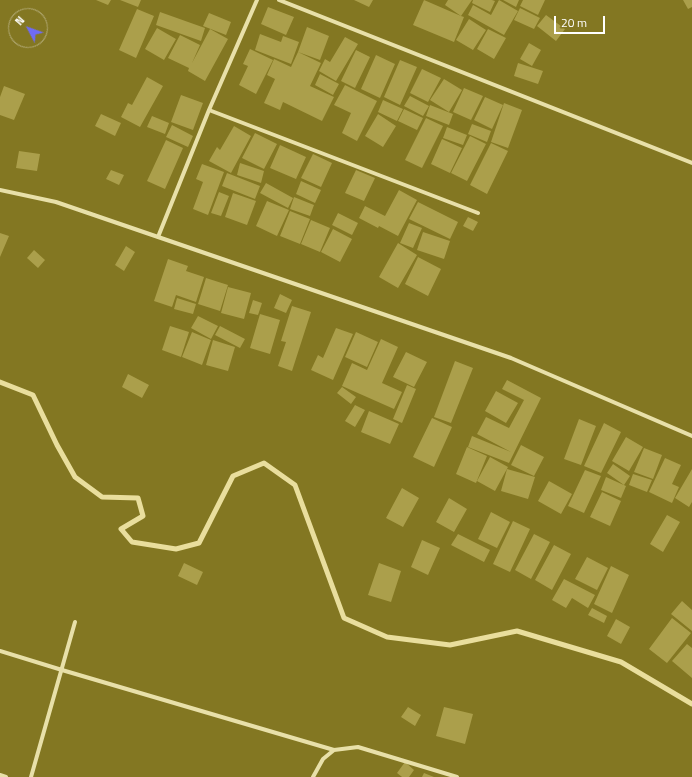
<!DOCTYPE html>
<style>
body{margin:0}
#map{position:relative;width:692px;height:777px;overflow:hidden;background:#837722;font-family:"Titillium Web",sans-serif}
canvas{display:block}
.north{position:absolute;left:8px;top:8px;width:40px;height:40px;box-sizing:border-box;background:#837722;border:1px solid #b5ad7a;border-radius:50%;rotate:311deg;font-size:11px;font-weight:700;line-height:16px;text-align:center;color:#fff}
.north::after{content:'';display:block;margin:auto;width:14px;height:18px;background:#6f6bf4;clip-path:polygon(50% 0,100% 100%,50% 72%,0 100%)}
.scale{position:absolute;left:554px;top:16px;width:51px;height:18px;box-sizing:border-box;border:2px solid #fff;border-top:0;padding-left:5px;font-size:12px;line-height:14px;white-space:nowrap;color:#fff;-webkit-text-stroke:3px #837722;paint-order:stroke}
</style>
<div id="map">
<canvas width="692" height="777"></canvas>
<div class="north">N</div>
<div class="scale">20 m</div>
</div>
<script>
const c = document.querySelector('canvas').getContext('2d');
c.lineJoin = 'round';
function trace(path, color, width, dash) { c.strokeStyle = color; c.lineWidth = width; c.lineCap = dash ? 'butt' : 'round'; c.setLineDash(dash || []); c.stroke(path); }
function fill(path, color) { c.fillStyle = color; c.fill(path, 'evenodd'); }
trace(new Path2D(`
 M0,382L33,395L57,445L75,477L102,497L138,498L143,516L121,529L132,542L176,549L199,543L233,476L264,463L295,485L344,618L387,637L450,645L517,631L621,662L692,704`), '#e9de9d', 5);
fill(new Path2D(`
 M96,0H111L108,5Z
 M120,0H141L138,7Z
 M354,0H373L369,7Z
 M424,0L461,16L445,5L448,0H472L461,16L464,17L454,42L413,25Z
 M473,0H492L495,1L490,12L472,3Z
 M499,0L518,11L504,35L468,15L473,5L491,15Z
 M503,0H519L516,7Z
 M523,0H545L538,15L520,6Z
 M683,0H692V7L688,9Z
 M268,7L294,17L286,35L261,24Z
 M520,8L540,18L534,29L514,20Z
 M137,9L154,16L136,58L119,50Z
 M160,12L205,28L201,41L156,25Z
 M209,13L231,22L226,35L203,26Z
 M546,15L565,29L556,41L537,26Z
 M469,19L486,30L473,50L456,40Z
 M307,27L329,36L320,60L298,52Z
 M157,28L176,39L164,60L145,49Z
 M210,29L228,39L205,81L188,71L189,68L168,58L180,35L200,45L192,63Z
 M488,29L506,38L494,59L477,49Z
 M260,34L281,42L283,36L299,42L291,64L255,50Z
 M345,37L358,44L336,81L319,71L325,59L330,62Z
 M529,43L541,50L532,66L520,59Z
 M250,49L273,60L256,94L239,85L248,66L243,64Z
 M356,50L370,57L355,88L341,81Z
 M298,52L321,63L310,86L334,97L322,121L283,102L280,110L264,103L275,79L267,75L274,59L291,67Z
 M376,55L395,64L380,98L361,89Z
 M400,60L417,67L400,105L384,97Z
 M518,63L543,71L538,84L514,76Z
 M422,69L441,78L428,102L410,93Z
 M320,74L339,84L333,95L315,85Z
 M147,77L163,86L140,127L121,117L128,103L132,105Z
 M444,79L462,90L449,112L430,100Z
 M345,85L377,101L357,141L342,133L351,113L334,105Z
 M4,86L25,94L14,120L0,115V97Z
 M464,88L483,96L471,120L453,112Z
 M181,95L203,103L193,130L171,122Z
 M410,96L429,106L423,116L404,106Z
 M485,97L503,105L492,129L474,120Z
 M383,100L403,109L397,121L378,112Z
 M504,103L522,110L508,148L491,142Z
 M430,105L453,114L449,125L426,116Z
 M404,109L423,118L417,130L398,121Z
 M101,114L121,123L115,136L95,126Z
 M378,114L396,126L383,147L365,136Z
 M152,116L169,123L165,134L147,127Z
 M426,118L443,126L422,168L405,160Z
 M472,124L491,131L487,142L468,134Z
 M172,125L193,136L188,147L166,137Z
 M234,126L251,136L231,173L209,161L217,147L220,150Z
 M447,127L467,135L463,145L443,138Z
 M255,133L277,144L264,169L242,158Z
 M470,136L486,144L467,181L451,173Z
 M442,139L462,148L450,173L431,164Z
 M166,140L183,148L165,189L147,181Z
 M491,143L508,151L487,194L470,185Z
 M280,145L306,157L296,179L270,168Z
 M19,151L40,154L37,171L16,168Z
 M313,154L332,163L321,187L301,178Z
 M240,163L264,171L261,183L237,175Z
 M202,164L224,172L208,215L193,209L203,182L196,179Z
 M111,170L124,175L119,185L106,179Z
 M356,170L375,178L364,201L345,193Z
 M227,173L260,186L255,199L222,186Z
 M301,181L321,190L315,203L296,194Z
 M266,183L293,198L288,208L260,193Z
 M399,190L417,200L398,236L379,226L378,228L359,218L365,206L385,216Z
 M219,192L229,196L221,216L211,213Z
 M233,193L256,201L247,225L225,217Z
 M294,197L314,205L310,216L290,209Z
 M267,201L289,210L277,236L256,226Z
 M418,202L458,222L450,239L409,219Z
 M290,211L310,219L300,244L280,236Z
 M338,213L358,223L352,235L332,225Z
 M468,217L478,222L473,231L463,226Z
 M311,220L330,228L320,252L301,244Z
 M409,223L422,228L413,248L400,243Z
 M333,229L352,239L340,262L321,252Z
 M423,232L450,241L444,259L417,250Z
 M0,233L9,236L0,257Z
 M398,243L417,255L398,288L379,277Z
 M126,246L135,252L124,271L115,265Z
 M34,250L45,260L38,268L27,258Z
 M418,257L441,269L428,296L405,284Z
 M168,259L188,266L186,271L204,277L196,302L176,295L172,307L154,301Z
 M206,278L228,285L220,311L198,304Z
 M228,287L251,293L244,319L221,313Z
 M280,294L292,300L286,313L274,308Z
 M177,298L196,304L193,314L174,309Z
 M253,300L262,303L258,315L249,313Z
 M292,306L311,312L292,371L278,366L286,342L281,341Z
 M260,314L280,320L270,354L250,348Z
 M198,316L218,326L211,339L191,328Z
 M170,326L189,332L181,357L162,350Z
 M220,326L245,339L240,348L215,335Z
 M336,328L353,334L333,380L311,370L318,355L323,358Z
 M192,332L211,340L202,365L182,357Z
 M356,332L378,342L367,367L345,357Z
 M381,339L398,347L382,383L402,392L394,409L342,386L352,363L367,370Z
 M213,340L235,347L228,371L206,365Z
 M406,352L427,362L414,387L393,377Z
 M455,361L473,368L451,423L434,417Z
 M128,374L149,385L142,398L122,387Z
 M507,380L541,398L509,463L468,447L472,436L511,452L477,434L486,417L509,428L524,400L502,389Z
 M407,385L416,389L402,423L393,419Z
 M342,387L356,397L351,404L337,393Z
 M496,391L518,403L506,423L485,411Z
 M355,405L365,410L355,427L345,421Z
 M369,411L399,424L390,444L361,432Z
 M432,418L452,427L434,467L413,457Z
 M579,419L596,426L581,465L564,459Z
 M604,423L621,432L601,473L584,466Z
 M626,437L643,447L629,471L612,461Z
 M521,445L544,457L534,476L511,465Z
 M467,447L487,456L476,483L456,474Z
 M644,448L662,455L653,479L634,472Z
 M490,457L508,467L495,491L477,481Z
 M665,458L681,465L672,484L679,487L672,503L649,492Z
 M613,464L630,476L624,485L607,473Z
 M507,469L535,477L528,499L501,491Z
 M692,469V502L689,507L675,498Z
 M585,470L601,476L584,513L568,506Z
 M633,474L652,480L647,492L629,485Z
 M606,477L626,486L621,498L601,490Z
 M549,481L572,494L561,514L538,501Z
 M402,488L419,498L403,527L386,518Z
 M602,492L621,501L610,526L590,517Z
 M449,498L467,509L454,532L436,522Z
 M491,512L510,522L497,548L478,539Z
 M667,515L680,522L663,552L650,544Z
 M513,521L530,529L510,572L493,564Z
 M458,534L490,550L484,562L451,545Z
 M534,534L550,542L531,579L515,570Z
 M422,540L440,548L428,575L411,567Z
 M554,545L571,554L552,590L535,580Z
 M587,557L608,568L597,590L575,579Z
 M184,563L203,572L197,585L178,576Z
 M379,563L401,571L391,602L368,595Z
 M611,566L629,575L612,613L594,604Z
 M564,579L595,595L588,608L572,598L566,608L552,600Z
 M682,601L692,610V631L671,614Z
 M592,608L607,616L604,623L588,615Z
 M672,618L691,633L667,663L649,649Z
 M616,619L630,627L621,644L607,636Z
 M687,644L692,648V678L672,661Z
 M408,707L421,715L415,726L401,717Z
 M444,707L473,714L465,744L436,736Z
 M405,762L414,770L409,777H402L397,773Z
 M424,773L434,777H422Z`), '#ab9f4b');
trace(new Path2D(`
 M279,0L692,163
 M209,110L478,213
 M0,190L56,202L511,358L692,436
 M158,237L209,110L257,0
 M0,651L62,670L334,750
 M0,775L6,777
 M31,777L75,622
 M313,777L323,759L334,750L358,747L457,777`), '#e8e0a9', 4);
</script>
